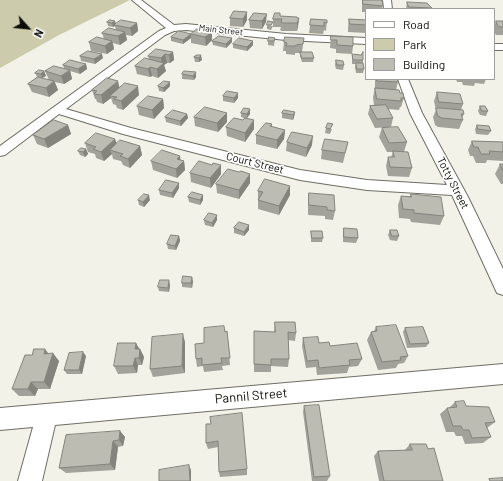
<!DOCTYPE html>
<style>
body{margin:0}
#map{position:relative;width:503px;height:481px;overflow:hidden;background:#f2f2e8;font-family:Barlow,sans-serif}
canvas{display:block}
.legend{position:absolute;left:365px;top:8px;width:130px;height:72px;box-sizing:border-box;background:#fffffe;border:1px solid #9e9e9c;margin:0;padding:5px 7px;list-style:none;font-size:12px;color:#0c0c09}
.legend li{display:flex;align-items:center;gap:8px;height:20px}
.legend b{width:20px;border:1px solid #9e9e9c}
.north{position:absolute;left:8px;top:8px;width:40px;height:40px;-webkit-text-stroke:3px #fffffe;paint-order:stroke;rotate:117deg;font-size:11px;font-weight:700;line-height:16px;text-align:center;color:#0c0c09}
.north::after{content:'';display:block;margin:auto;width:14px;height:18px;background:#0c0c09;clip-path:polygon(50% 0,100% 100%,50% 72%,0 100%)}
</style>
<div id="map">
<canvas width="503" height="481"></canvas>
<ul class="legend">
<li><b style="height:5px;background:#fff"></b>Road</li>
<li><b style="height:11px;background:#ccccac"></b>Park</li>
<li><b style="height:11px;background:#bcbcb3"></b>Building</li>
</ul>
<div class="north">N</div>
</div>
<script>
const c = document.querySelector('canvas').getContext('2d');
c.lineJoin = 'round';
function fill(path, color) { c.fillStyle = color; c.fill(path, 'evenodd'); }
function trace(path, color, width, dash) { c.strokeStyle = color; c.lineWidth = width; c.lineCap = dash ? 'butt' : 'round'; c.setLineDash(dash || []); c.stroke(path); }
function label(font, color, halo, rows, align = 'center') {
  c.font = font + ' Barlow,sans-serif'; c.lineWidth = 3.5; c.setLineDash([]); c.textBaseline = 'middle'; c.strokeStyle = halo; c.fillStyle = color; for (const [text, x, y, turn = 0] of rows) {
    c.save(); c.translate(x, y); c.rotate((+turn || 0) * Math.PI / 180); c.textAlign = isNaN(turn) ? turn : align; if (halo) c.strokeText(text, 0, 0); c.fillText(text, 0, 0); c.restore();
  }
}
fill(new Path2D(`
 M0,0H130L59,35L0,68Z`), '#ccccac');
const minor = new Path2D(`
 M132,0H141L174,25L186,24L286,34L366,38V44L286,40L186,30L174,31L165,35L66,109L131,128L300,170L367,180L447,185L410,113L398,79H408L422,113L468,197L503,269V295L497,293L452,195L367,190L300,180L123,134L59,114L5,155L0,156V146L159,31L166,28Z
 M383,0H391L392,9H384Z
 M494,44H503V50H494Z
 M503,364V384L55,425L42,481H18L33,427L0,430V408Z`);
trace(minor, '#6e6e65', 2);
fill(minor, '#fff');
fill(new Path2D(`
 M362,0H382V9H366V12H362Z
 M407,2L432,8V9H406Z
 M234,11L247,20L243,27L230,26V18Z
 M254,13L266,22L262,29L250,28L249,20Z
 M280,16L299,18L298,26L297,31H282L280,30L281,27H273V19Z
 M366,16V33L348,32V27L349,19L365,20Z
 M311,19L327,20L326,31L324,30L323,34L309,33Z
 M115,21L116,24L137,23L138,31L132,36L126,35L127,40L120,45L113,43L114,49L107,54L91,51L89,42L104,39L102,33L116,30L115,26L113,27L108,26L107,22Z
 M496,21H503V35H496L494,32V26Z
 M267,25L273,26L271,30L267,29Z
 M197,29L212,40L206,46L191,43V38L183,44L171,41V37L191,34Z
 M331,36L353,46L352,54L336,53V49L330,48Z
 M275,38L274,46L268,45V41Z
 M304,38L302,52L314,58L313,62H302L300,56V53H295V55L286,54V51H283L284,42Z
 M212,41L232,42L226,48L213,45Z
 M233,44L253,45L247,51L233,48Z
 M173,52L174,60L170,63H167L164,65L166,71L158,78L152,76L150,77L137,74L135,66L149,59L148,56Z
 M352,54L363,60V63L364,69L363,73H356L355,67L356,64H352Z
 M197,55L202,60L199,62H195L194,57Z
 M80,56L103,58L95,64L81,61Z
 M336,60L344,65L343,70L336,69L335,65Z
 M86,64L87,69L80,74L70,71L72,79L64,84L55,82L58,90L49,97L32,92L28,84L38,77H37L35,73L44,71L46,76L42,78L49,80L45,71L64,68L63,65Z
 M196,72V77L194,80L182,79V74Z
 M375,79H397L398,82L396,90L400,93L404,98L401,107H400L399,110L388,109L393,118L391,127L375,128L368,114L370,106L374,105L373,97L375,88Z
 M456,79H486L484,84L475,83L474,86L463,85L462,82H457Z
 M158,86H170L164,92L159,91Z
 M120,88L139,95L123,110L117,108L116,105L113,104L111,98L103,104L97,102L96,99H95L92,90Z
 M437,92L463,104L461,110L464,114L462,118L463,120L459,129L438,127L435,125L433,117L436,110L434,101Z
 M223,96L238,98L234,103L223,101Z
 M163,99L164,108L154,119L139,115L137,106Z
 M480,106L488,111L486,116L480,115L478,111Z
 M250,109V114L247,118L254,129L245,142L227,136L226,127L243,120L244,118L241,117V113Z
 M295,112L294,117L293,120L282,118V113Z
 M227,113V122L218,132L195,126L194,117Z
 M187,114L188,118L181,126L166,122L165,117Z
 M272,124V127L285,130L284,139L277,149L256,144V135Z
 M68,125L71,134L48,148L37,144L33,135Z
 M477,125L491,131L488,135L476,134L475,129Z
 M326,128L332,129L330,134L325,133Z
 M382,128L407,142L404,152H399L412,168L409,177L388,176L386,166L388,157H391L393,152H387L379,137Z
 M115,139L117,144L140,146L142,155L130,168L123,165L121,161L113,159L112,154L104,161L96,158L95,154L88,152L85,143Z
 M472,141L503,142V161L487,160L486,163H476L473,156H470L468,150Z
 M287,142L312,145L306,157L286,151Z
 M348,142L343,163L321,159L322,150Z
 M86,149L88,154L85,157L80,155L78,151Z
 M180,160L184,161L185,170L177,178L153,170L151,161Z
 M500,164H503V184H501L495,174Z
 M239,172L250,174V183L239,199L217,193L216,184Z
 M190,173L221,174L211,188L191,182Z
 M290,186V195L279,215L258,209V191Z
 M179,188L173,198L160,195L159,190Z
 M309,193L335,211L333,220L325,219V216L308,215V202Z
 M411,194L444,216L440,225L411,222L410,219L399,218L398,205L401,196H410Z
 M203,195V200L200,205L189,202L188,197Z
 M138,200H150L144,207L139,205Z
 M204,220H217L213,227L205,225Z
 M249,225V230L244,236L234,233V228Z
 M344,228L358,238L356,243L343,242V232Z
 M390,230L399,236L397,241L390,240L388,235Z
 M311,231L323,238L322,242H311Z
 M179,236L180,241L176,250L168,249L167,244Z
 M193,281L192,288L182,287V283Z
 M170,285L169,292L159,291L158,287Z
 M275,322L296,333L295,341L288,340L289,359L288,367L271,366V372H254V331L274,332Z
 M376,327L408,356L404,363L398,364L396,368L378,370L367,340L371,332L374,331Z
 M405,328L429,343L426,347L407,348L403,332Z
 M227,331L230,365L222,366L223,370L204,372L203,366L197,367L196,359L204,343L225,332Z
 M303,338L330,346L362,359L358,366L349,367L347,373L317,375L316,367L306,368L302,346Z
 M185,342V373L153,377L150,369Z
 M139,349H140L144,357L142,365H138L137,373L118,374L114,366Z
 M49,353L59,361L50,389H38L35,396H19L12,389L32,355Z
 M86,356L82,374H67L64,370Z
 M455,402L466,406L495,422L487,428L491,437L483,443L465,444L462,436H456L454,432H446L440,414L447,408H449Z
 M304,406L330,476L327,481H312L303,412Z
 M211,424L247,469V475L220,477L219,472L218,447L208,449L206,443Z
 M120,431L125,437L123,446L118,447L115,470L66,473L59,468Z
 M410,444L443,481H379L374,456L378,451L405,450Z`), '#a2a29a');
fill(new Path2D(`
 M247,12V20L243,27V19Z
 M267,14L266,22L262,29V21Z
 M299,18L298,26L297,31V23Z
 M115,21L116,25H114L115,26L113,27L112,23Z
 M137,23L138,31L132,36L130,28Z
 M125,32L127,40L120,45L118,36Z
 M212,32V40L206,46L205,37Z
 M191,34V38L183,44V40Z
 M232,38V42L226,48V44Z
 M112,41L114,49L107,54L105,46Z
 M253,41V45L247,51V47Z
 M173,52L174,60L170,63L169,55Z
 M102,54L103,58L95,64L94,59Z
 M165,54L167,63L164,65L166,71L158,78L157,69L162,65L161,58Z
 M201,55L202,60L199,62V58Z
 M86,64L87,69L80,74L78,69Z
 M150,67L152,76L150,77L148,69Z
 M70,70L72,79L64,84L61,76Z
 M44,71L46,76L42,78L41,74Z
 M196,72V77L194,80L193,76Z
 M54,81L58,90L49,97L46,88Z
 M118,81L120,90L110,96L111,98L103,104L101,95Z
 M170,82V86L164,92L163,88Z
 M138,86L139,95L123,110L121,101Z
 M238,93V98L234,103V98Z
 M163,99L164,108L154,119L152,110Z
 M250,109V114L247,118V114Z
 M295,112L294,117L293,120V115Z
 M227,113V122L218,132L217,123Z
 M187,114L188,118L181,126L180,121Z
 M254,120V129L245,142V133Z
 M68,125L71,134L48,148L44,139Z
 M285,130L284,139L277,149V140Z
 M313,136L312,145L306,157L307,148Z
 M115,139L118,148L110,150L112,154L104,161L101,152Z
 M140,146L142,155L130,168L128,159Z
 M86,149L88,154L85,157L83,152Z
 M180,156L181,164L184,161L185,170L177,178L176,169L177,159Z
 M221,165V174L211,188L210,178Z
 M250,174V183L239,199V190Z
 M179,183V188L173,198L172,193Z
 M290,186V195L279,215V206Z
 M149,195L150,200L144,207L143,202Z
 M203,195V200L200,205V200Z
 M217,215V220L213,227L212,223Z
 M249,225V230L244,236V232Z
 M179,236L180,241L176,250L175,246Z
 M192,277L193,281L192,288L191,283Z
 M169,280L170,285L169,292L168,288Z
 M183,334L185,342V373L182,366Z
 M136,343L140,350L135,349Z
 M45,349L51,357L44,354Z
 M140,349L144,357L142,365L139,358Z
 M83,352L86,356L82,374L79,370Z
 M53,353L59,361L50,389L44,382Z
 M135,358L138,365L137,373L133,366Z
 M31,382L38,389L35,396L28,389Z
 M120,431L125,437L123,446L119,440Z
 M113,441L118,447L115,470L110,464Z
 M189,465L191,470V481H190Z`), '#84847d');
const building = new Path2D(`
 M363,0H382L383,6L363,4Z
 M407,2L427,3L432,8L409,7Z
 M234,11L247,12L243,19L230,18Z
 M254,13L267,14L262,21L249,20Z
 M275,13H280V16L297,17V18H299L297,23H282L281,22L282,19H273Z
 M311,19L327,20V23L324,22V26L310,25Z
 M349,19L366,20V25L350,24Z
 M110,20L115,21L112,23L107,22Z
 M121,20L137,23L130,28L114,25Z
 M268,21L273,22L271,25H267Z
 M496,21H503V27H499Z
 M109,28L125,32L118,36L102,33Z
 M197,29L212,32L205,37L191,34Z
 M179,31L191,34L183,40L171,37Z
 M219,36L232,38L226,44L212,41Z
 M331,36L353,37V46L337,45V40H331Z
 M97,37L112,41L105,46L89,42Z
 M269,37L275,38L274,41H268Z
 M285,37L304,38L303,44L296,45L295,46H286L287,43L284,42Z
 M239,38L253,41L247,47L233,44Z
 M156,49L173,52L169,55L165,54L161,58L148,56Z
 M88,51L102,54L94,59L80,56Z
 M300,52H312L314,58H302Z
 M363,52V60H353L352,54L361,55Z
 M197,55H201L199,58L194,57Z
 M145,58L164,63L157,69L150,67L148,69L135,66Z
 M70,60L86,64L78,69L63,65Z
 M336,60L343,61L344,65H337Z
 M356,63H363L364,69H357Z
 M54,66L70,70L61,76L45,71Z
 M39,70L44,71L41,74L35,73Z
 M184,71L196,72L193,76L182,74Z
 M38,77L54,81L46,88L28,84Z
 M107,78L118,81L101,95L94,94L97,91L92,90Z
 M377,79H397L398,82L377,81Z
 M164,81L170,82L163,88L158,86Z
 M125,83L138,86L121,101L114,99L117,97L110,96Z
 M375,88L399,90L400,93H403L404,98H401V101L377,99Z
 M227,91L238,93L234,98L223,96Z
 M437,92L460,94L463,104L439,102Z
 M148,96L163,99L152,110L137,106Z
 M386,105L393,118L377,119L370,106Z
 M480,106H485L488,111H482Z
 M205,107L227,113L217,123L194,117Z
 M244,108L250,109L247,114L241,113Z
 M436,108H440L463,110L464,114H461L463,120L442,118L438,116Z
 M173,110L187,114L180,121L165,117Z
 M284,110L295,112L293,115L282,113Z
 M234,118L243,120L245,118L254,120L245,133L226,127Z
 M54,120L68,125L44,139L33,135Z
 M266,123L272,124L270,126L285,130L277,140L256,135Z
 M328,123L333,124L330,129L326,128Z
 M477,125L489,126L491,131L478,129Z
 M398,127L407,142L389,143L382,128Z
 M292,132L313,136L307,148L287,142Z
 M96,133L115,139L101,152L93,149L96,147L85,143Z
 M325,139L348,142L345,153L322,150Z
 M120,140L140,146L128,159L120,156L123,154L110,150Z
 M472,141L503,142V152L489,151L490,154H481L478,147H474Z
 M81,148L86,149L83,152L78,151Z
 M162,150L180,156L177,159L184,161L176,169L151,161Z
 M393,151L408,152L412,168L390,167L388,157H394Z
 M199,161L212,165L213,163L221,165L210,178L190,173Z
 M500,164H503V170Z
 M228,169L239,172L241,171L250,174L239,190L216,184Z
 M265,179L290,186L279,206L258,200L263,192L258,191Z
 M166,180L179,183L172,193L159,190Z
 M192,192L203,195L200,200L188,197Z
 M309,193L334,195L335,211L327,210V207L309,205Z
 M144,194L149,195L143,202L138,200Z
 M411,194L441,197L444,216L414,213V210L403,209L401,196L411,197Z
 M209,213L217,215L212,223L204,220Z
 M239,222L249,225L244,232L234,228Z
 M344,228L357,229L358,238L344,237Z
 M390,230H397L399,236H392Z
 M311,231H322L323,238H312Z
 M171,235L179,236L175,246L167,244Z
 M183,276L192,277L191,283H182Z
 M160,280H169L168,288L158,287Z
 M275,322H295L296,333L288,332L289,359H271V365L254,364V331L275,332Z
 M396,325L408,356L400,357L401,360L382,362L371,332L377,331L376,327Z
 M224,326L225,332L227,331L230,358H221L222,363L202,365V358L196,359L195,344L204,343V328Z
 M423,327L429,343L410,344L405,328Z
 M183,334L182,366L150,369L152,337Z
 M318,337L319,343L329,342L330,346L357,343L362,359L349,360L350,365L319,368L318,360L307,361L303,338Z
 M118,343H136L135,349H140L139,358H135L133,366H114Z
 M34,349H45L44,354L53,353L44,382H31L28,389H12L25,355H32Z
 M83,352L79,370H64L69,353Z
 M464,401L466,406L489,407L495,422L485,423L491,437L472,438L469,430H463L461,426H453L447,408L457,407L455,402Z
 M319,405L330,476L314,477L304,406Z
 M242,413L247,469L219,472L218,441L206,443V424H211L210,417Z
 M120,431L119,440L113,441L110,464L59,468L66,435Z
 M410,444H426L428,449L434,448L443,481H384L378,451L412,450Z
 M189,465L190,481H159V470Z
 M503,478V481H490L489,479Z`);
fill(building, '#bcbcb3');
trace(building, '#84847d', 1);
label('9px', '#0c0c09', '#fffffe', [
 ["Main Street",221,30,6]
]);
label('11px', '#0c0c09', '#fffffe', [
 ["Court Street",255,163,14],
 ["Totty Street",453,183,63]
]);
label('13px', '#0c0c09', '#fffffe', [
 ["Pannil Street",251,396,-5]
]);
</script>
